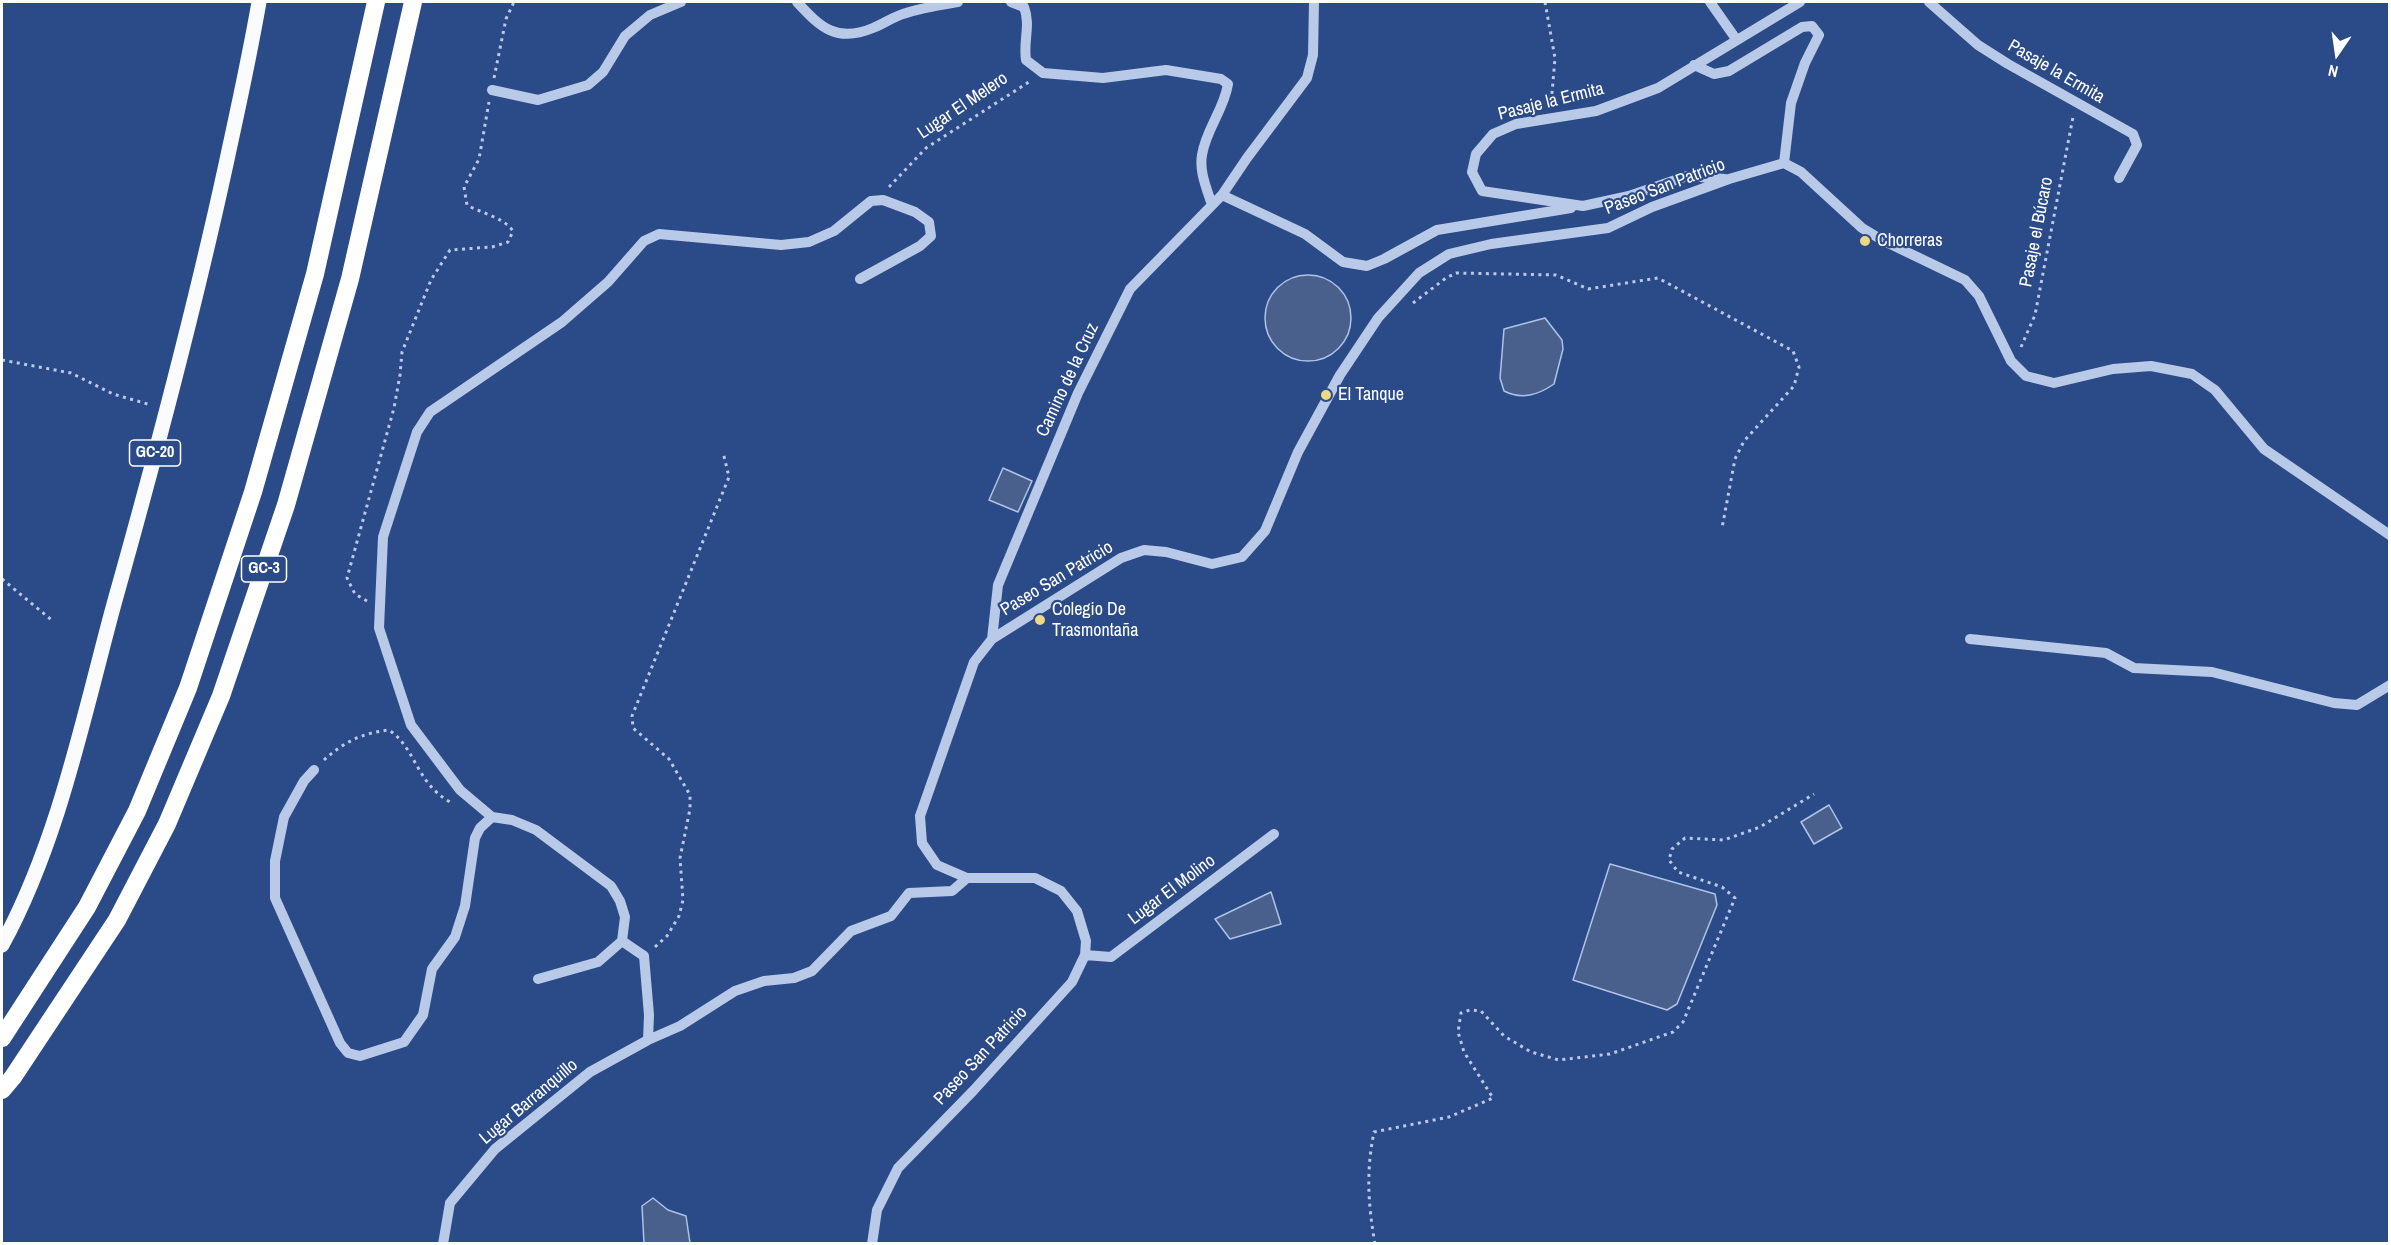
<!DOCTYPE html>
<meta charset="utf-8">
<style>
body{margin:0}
#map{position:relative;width:2391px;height:1245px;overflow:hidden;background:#2b4b88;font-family:"Archivo Narrow",sans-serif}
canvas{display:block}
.frame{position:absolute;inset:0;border:3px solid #fff;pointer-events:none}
.north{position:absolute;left:2307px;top:24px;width:60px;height:60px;-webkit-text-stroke:4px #2b4b88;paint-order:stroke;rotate:193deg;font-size:16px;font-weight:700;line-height:24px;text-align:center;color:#fff}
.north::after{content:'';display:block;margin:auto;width:21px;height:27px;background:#fff;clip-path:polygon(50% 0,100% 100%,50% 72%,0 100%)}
</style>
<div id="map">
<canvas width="2391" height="1245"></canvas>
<div class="frame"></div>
<div class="north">N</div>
</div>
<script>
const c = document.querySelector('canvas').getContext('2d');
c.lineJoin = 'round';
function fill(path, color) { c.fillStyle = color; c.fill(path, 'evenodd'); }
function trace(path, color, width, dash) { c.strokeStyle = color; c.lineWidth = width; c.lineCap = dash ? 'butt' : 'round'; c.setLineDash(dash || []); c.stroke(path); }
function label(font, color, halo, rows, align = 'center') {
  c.font = font + ' "Archivo Narrow",sans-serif'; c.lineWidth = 4.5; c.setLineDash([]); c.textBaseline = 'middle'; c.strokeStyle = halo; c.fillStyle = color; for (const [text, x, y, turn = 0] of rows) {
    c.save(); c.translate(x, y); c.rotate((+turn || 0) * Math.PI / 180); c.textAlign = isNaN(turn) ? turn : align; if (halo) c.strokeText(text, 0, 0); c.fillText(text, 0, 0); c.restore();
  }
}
const water = new Path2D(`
 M1265 318a43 43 0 1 1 86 0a43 43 0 1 1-86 0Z
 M1545,318L1562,340L1563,349L1554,384C1538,395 1522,400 1504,391L1500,378L1504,329Z
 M1003,468L1032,481L1018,512L989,500Z
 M1829,805L1842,828L1814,844L1801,822Z
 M1610,864L1715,894L1717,905L1677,1004L1667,1010L1573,980Z
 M1271,892L1281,924L1230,939L1215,919Z
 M653,1198L668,1210L686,1216L690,1243H644L642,1206Z`);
fill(water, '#4a608c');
trace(water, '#aec3e8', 1.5);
trace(new Path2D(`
 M1545,2L1555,58L1551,105
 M494,78L506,19L514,2
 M889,187L926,148L1032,80
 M1413,303L1446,278L1456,273L1556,275L1588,289L1658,278L1793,351L1799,367L1794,386L1744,441L1735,459L1722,528
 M2021,347L2035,315L2073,117
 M2,360L71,373L113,394L151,405
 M2,579L54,622
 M367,601L355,594L347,578L394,408L400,375L402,352L431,280L450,250L492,247L508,242L513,231C503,217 483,214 467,205L464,187L479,159L489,102
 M324,760C344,742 362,733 389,730C416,748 416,783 450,802
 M655,947L667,936L679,916L683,900L680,858L690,809V795L669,759L633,728L632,716L729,477L723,452
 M1375,1244C1368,1204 1366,1171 1374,1132L1449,1117L1493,1098L1464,1052L1458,1032L1461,1013L1470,1010L1481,1011L1504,1036L1531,1052L1559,1060L1610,1054L1673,1032L1683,1022L1735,898L1722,887L1678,872L1669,860L1672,849L1685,838L1724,840L1760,827L1814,794`), '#b9c9e8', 3, [3, 4.5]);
trace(new Path2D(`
 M797,2C821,28 837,43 873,28C883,24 893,17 903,14C920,8 940,5 958,2
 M1011,2L1024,7C1031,25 1023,41 1026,60L1043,73L1103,78L1166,70L1221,79L1228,84C1224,110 1206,129 1202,155C1199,172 1207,189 1212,205
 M1710,2L1736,39
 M1929,2L1978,45L2008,64L2133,134L2137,145L2119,178
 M1694,65L1714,74L1729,71L1802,27L1812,26L1819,35L1805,63L1791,103L1784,163
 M492,90L538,100L588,85L603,72L625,36L650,15L681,2
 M1725,179L1687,176L1629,196L1583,206L1482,191L1472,172L1476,154L1493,134L1516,124L1596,111L1658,88L1800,2
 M1222,195L1305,234L1343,262L1367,266L1384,259L1437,230L1571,208
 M992,639L1121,558L1144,550L1166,552L1212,564L1242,557L1265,531L1298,452L1340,375L1378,318L1419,273L1449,254L1491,244L1608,228L1652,207L1729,179L1784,163L1801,172L1862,228L1882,240L1965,280L1979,296L2011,361L2026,376L2054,383L2113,369L2151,366L2192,374L2215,390L2264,449L2390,535
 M1970,639L2106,653L2134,668L2212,672L2334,703L2357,705L2390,685
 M314,770L304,781L284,817L275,861V898L340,1043L348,1053L360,1056L404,1042L423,1015L432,969L455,937L465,906L475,838L480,828L492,817L512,820L536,830L611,886L620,901L625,917L622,941
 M492,817L460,790L411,725L379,628L383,537L417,432L430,412L562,322L608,282L644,241L659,234L781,245L809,242L834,231L871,201L883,200L915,212L929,222L931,236L920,246L860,279
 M1085,955L1111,957L1274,834
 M538,979L598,962L622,941L644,956L649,1015L648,1040
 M443,1244L450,1203L495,1149L590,1072L648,1040L680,1026L735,991L764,981L794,978L812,971L851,931L891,916L909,893L952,891L967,878
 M872,1244L877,1210L898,1168L973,1091L1072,982L1085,955L1086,941L1077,911L1061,891L1035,878H967L937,865L922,843L920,816L974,662L992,639L998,585L1078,393L1130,289L1222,195L1247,158L1307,78L1313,55L1314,2`), '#b9c9e8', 10);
trace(new Path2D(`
 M2,945C59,840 83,718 114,604C157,451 198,297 231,141C241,95 251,48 259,2`), '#fafbfe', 15);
trace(new Path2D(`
 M2,1038L87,907L137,811L188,688L253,492L315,274L376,2
 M2,1090L13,1077L117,920L167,824L221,696L286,505L350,279L413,2`), '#fff', 18);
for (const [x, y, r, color] of [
 [1865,241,6,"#edd981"],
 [1326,395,6,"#edd981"],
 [1040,620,6,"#edd981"]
]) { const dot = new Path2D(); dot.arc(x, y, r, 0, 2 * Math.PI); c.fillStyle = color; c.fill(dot); trace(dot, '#2b4b88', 2); }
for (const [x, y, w] of [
 [155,453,51],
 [264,569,45]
]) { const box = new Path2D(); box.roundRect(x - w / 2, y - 13, w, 26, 4.5); c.fillStyle = '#2b4b88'; c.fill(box); trace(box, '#fff', 1.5); }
label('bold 16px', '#fff', null, [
 ["GC-20",155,453],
 ["GC-3",264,569]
]);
label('18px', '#fff', '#2b4b88', [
 ["Pasaje la Ermita",2056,72,30],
 ["Pasaje la Ermita",1551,102,-14],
 ["Lugar El Melero",963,106,-34],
 ["Paseo San Patricio",1665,187,-21],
 ["Pasaje el Búcaro",2037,232,-79],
 ["Camino de la Cruz",1068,380,-65],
 ["Paseo San Patricio",1057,579,-31],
 ["Lugar El Molino",1172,890,-37],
 ["Paseo San Patricio",981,1056,-47],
 ["Lugar Barranquillo",529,1102,-40]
]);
label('18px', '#fff', '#2b4b88', [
 ["Chorreras",1877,241],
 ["El Tanque",1338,395],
 ["Colegio De",1052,610],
 ["Trasmontaña",1052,631]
], 'left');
</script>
